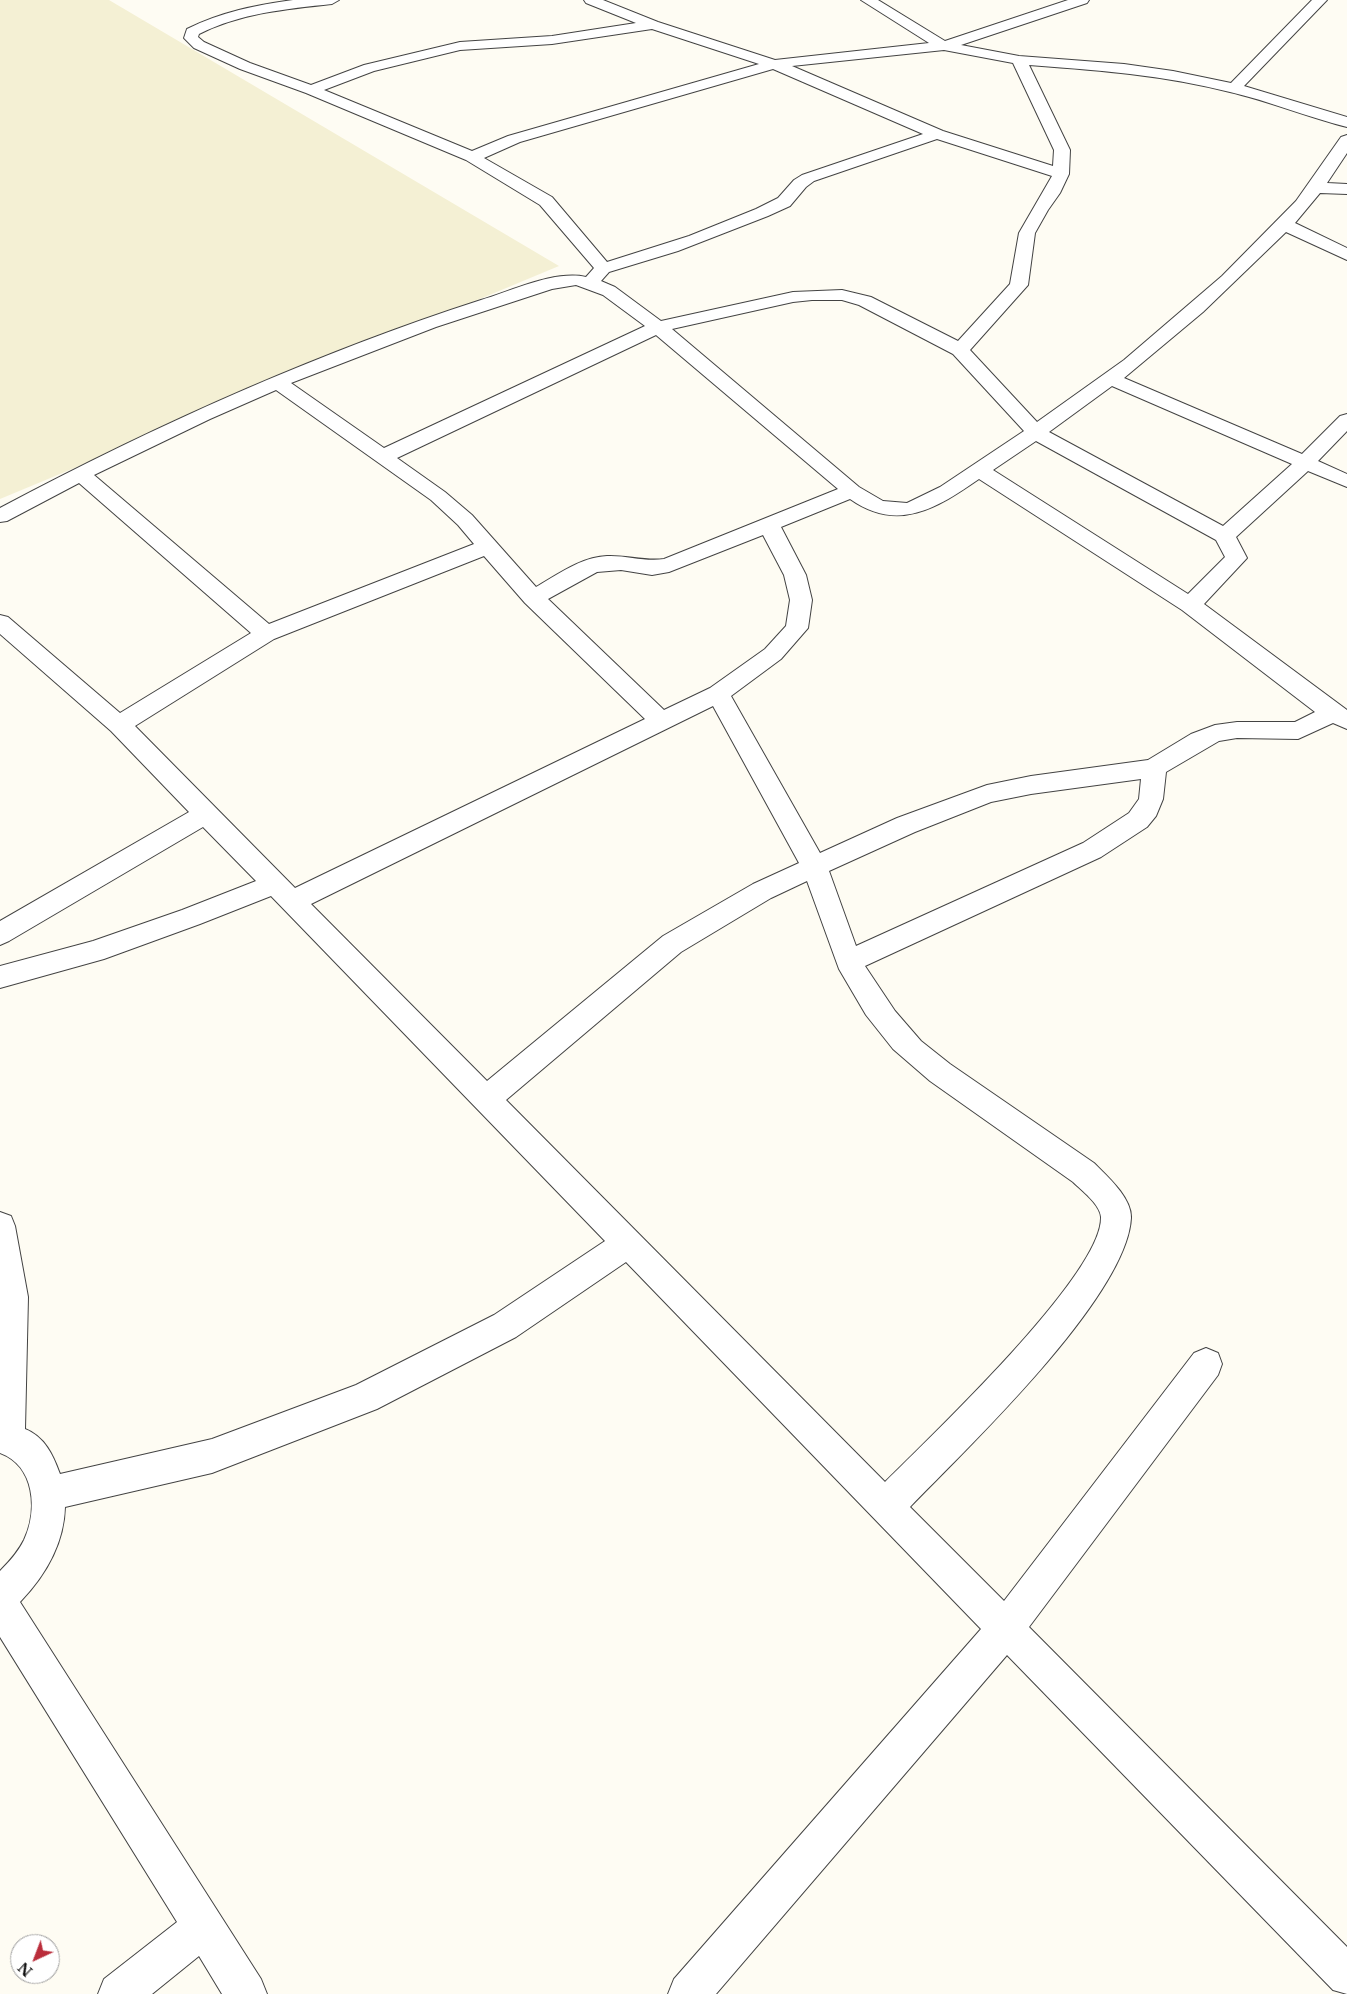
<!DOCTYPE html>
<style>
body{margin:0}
#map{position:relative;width:1347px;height:1994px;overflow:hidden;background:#fefcf3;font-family:"Libre Baskerville",serif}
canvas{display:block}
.north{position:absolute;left:10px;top:1934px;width:50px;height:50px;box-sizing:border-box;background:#fff;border:1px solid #9f9f9f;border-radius:50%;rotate:223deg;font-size:14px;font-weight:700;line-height:20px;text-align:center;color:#101010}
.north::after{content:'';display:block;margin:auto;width:18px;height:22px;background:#ba2d3b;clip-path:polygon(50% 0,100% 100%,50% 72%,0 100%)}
</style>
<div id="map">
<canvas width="1347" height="1994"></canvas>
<div class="north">N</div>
</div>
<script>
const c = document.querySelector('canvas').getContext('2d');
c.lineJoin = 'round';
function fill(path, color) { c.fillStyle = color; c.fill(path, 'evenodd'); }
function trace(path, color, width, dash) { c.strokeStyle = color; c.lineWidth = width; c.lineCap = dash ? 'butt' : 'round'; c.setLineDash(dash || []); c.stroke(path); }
fill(new Path2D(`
 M0,0H109L559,266L0,499Z`), '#f4f0d4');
const minor = new Path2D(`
 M293,0H339L332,4C286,9 241,13 199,34L198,37L204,42L250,63L311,85L364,65L460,42L552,36L636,23L586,3L584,0H603L658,22L775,60L929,43L861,0H878L945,41L1068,0H1089L1087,3L961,45L1019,56L1124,64L1173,71L1231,83L1312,0H1327L1244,86L1347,117V127C1307,117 1269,101 1230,92C1163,75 1097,70 1029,65L1070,150L1069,174L1060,193L1048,210L1035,233L1028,285L970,350L1037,422L1124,360L1222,276L1296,201L1341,137L1347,135V153L1327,183L1347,184V194L1320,193L1295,223L1347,248V260L1286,232L1203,312L1124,378L1302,454L1340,416L1347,414V431L1318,461L1347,474V487L1308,471L1236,537L1247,558L1204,604L1347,710V729L1333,723L1298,739L1237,738L1219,741L1166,772L1163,799L1156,816L1147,827L1101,857L865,966L895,1011L921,1041L950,1064L1094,1163C1107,1176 1132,1198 1131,1218C1127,1297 966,1449 910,1507L1004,1601L1194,1353L1206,1348L1218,1353L1222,1364L1218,1375L1029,1627L1347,1947V1994L1333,1990L1007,1655L716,1994H668L674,1979L981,1629L626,1262L516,1337L377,1409L212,1473L65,1507C64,1544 45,1576 20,1602L261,1979L267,1994H222L199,1956L152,1994H98L104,1979L177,1922L0,1637V1571C9,1562 18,1552 24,1540C38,1510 35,1466 0,1453V1212L11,1216L15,1226L28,1297L25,1429C45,1437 53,1455 60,1474L212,1439L356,1385L494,1315L605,1241L271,896L200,924L104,959L0,988V966L93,941L182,910L256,881L203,827L9,941L0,945V921L189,812L111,731L0,634V615L8,617L120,713L251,633L79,483L7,521L0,522V508C154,426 314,354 481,300C512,291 554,270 586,277L594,268L540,205L466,160L306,93L240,69L194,48L184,38L187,29C221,12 256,5 293,0ZM652,29L759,64L508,136L472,151L324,90L374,71L460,50L552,44ZM944,50L1013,63L1054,150L1053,166L943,131L792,66ZM773,69L923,134L802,175L794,180L778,198L756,209L689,236L607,262L552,197L484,158L520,142ZM937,139L1052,176L1019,233L1010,284L958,341L871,297L842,290L793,292L661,321L615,287L601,281L609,272L678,251L768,216L790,206L806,187L814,181ZM576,285L603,295L645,326L384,448L291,383L436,327L552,289ZM812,300H842L859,305L953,354L1024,431L940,487L907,503L883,501L859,487L672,329L793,302ZM656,335L838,489L664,559C645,562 626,555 607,556C581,557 557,575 536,587L472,515L445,492L397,458ZM1112,386L1292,464L1223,526L1049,432ZM276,390L431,500L458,525L474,544L269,624L94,475L210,419ZM1036,441L1216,540L1225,557L1188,594L993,470ZM979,479L1182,610L1315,712L1295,722H1237L1215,725L1191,734L1148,760L1031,776L987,785L897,818L820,853L731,696L781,659L808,628L812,600L806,575L781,527L850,499C898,533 937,508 979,479ZM763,535L784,575L790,600L786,626L765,649L710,688L664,710L548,599L597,572L621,570L652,575L669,572ZM484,556L525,603L645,719L295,888L135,726L274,639ZM713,706L799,863L753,884L663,936L487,1081L311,904ZM1141,779L1139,799L1129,813L1083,843L856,946L829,871L915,832L991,802L1031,794ZM807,881L839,969L866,1015L893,1049L930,1081L1073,1182C1081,1190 1100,1204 1101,1217C1103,1274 929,1438 885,1482L506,1100L681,952L771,898Z`);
trace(minor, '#434343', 2);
fill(minor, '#fff');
</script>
